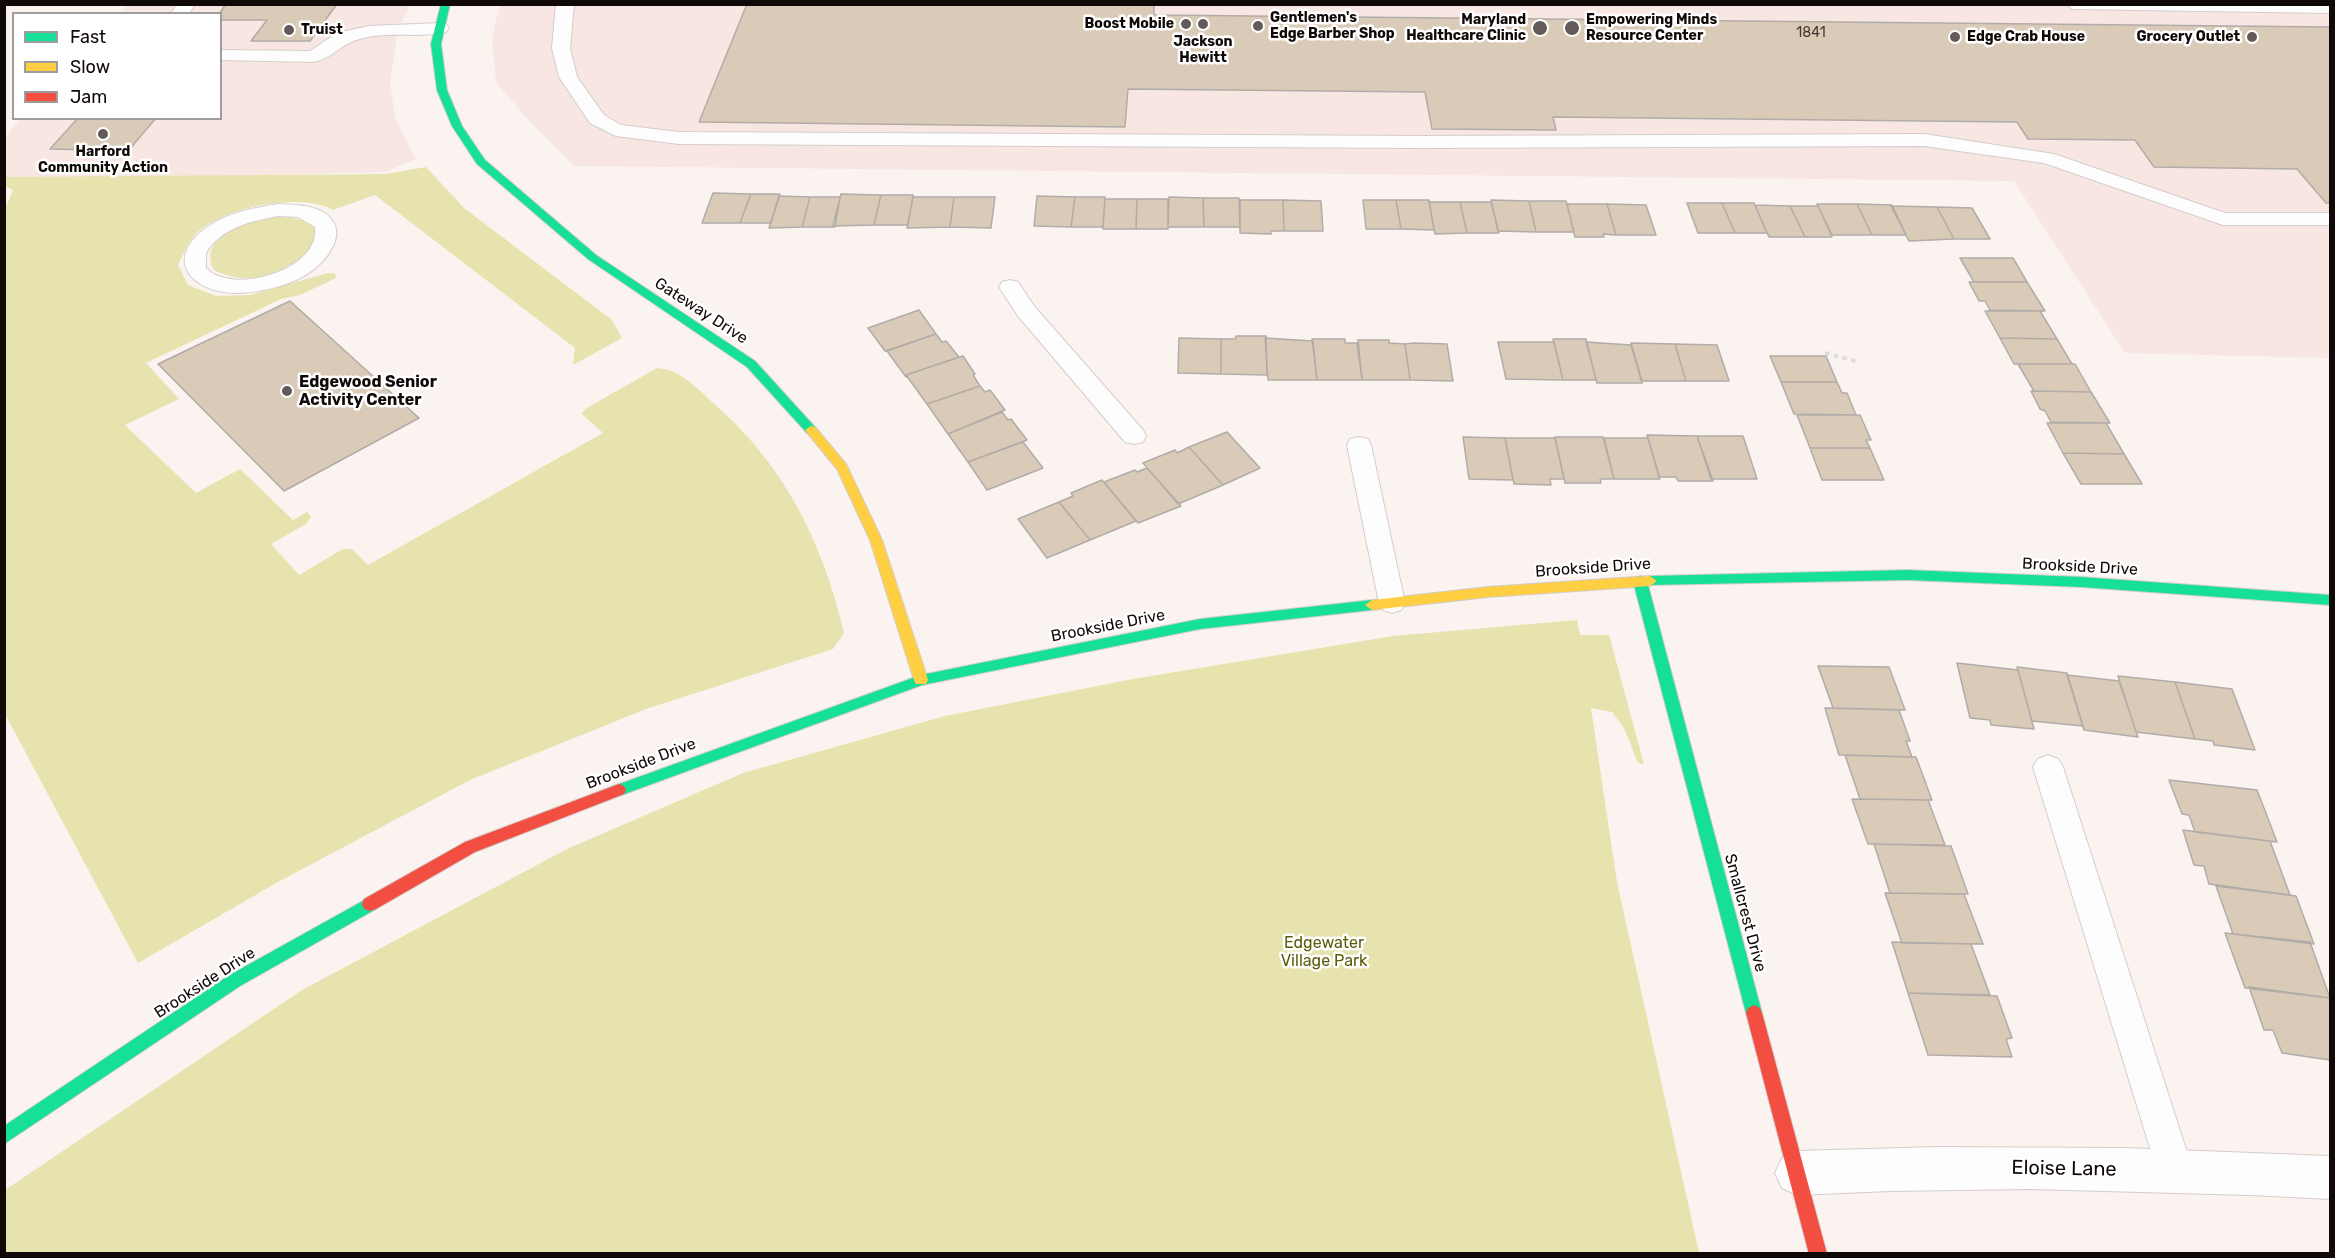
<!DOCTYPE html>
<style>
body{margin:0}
#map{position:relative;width:2335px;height:1258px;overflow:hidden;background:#faf3f0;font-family:Rubik,sans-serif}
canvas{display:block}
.frame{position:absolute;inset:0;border:6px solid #100907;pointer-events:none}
.legend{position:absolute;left:12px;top:12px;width:210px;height:108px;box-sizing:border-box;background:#fff;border:2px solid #9f9d9c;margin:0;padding:8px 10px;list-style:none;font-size:18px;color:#100907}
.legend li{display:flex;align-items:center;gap:12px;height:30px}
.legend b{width:30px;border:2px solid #9f9d9c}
</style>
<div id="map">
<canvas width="2335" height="1258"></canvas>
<div class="frame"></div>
<ul class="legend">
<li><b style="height:8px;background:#16e098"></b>Fast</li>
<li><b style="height:8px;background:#ffcf43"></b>Slow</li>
<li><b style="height:8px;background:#f24e42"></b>Jam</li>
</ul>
</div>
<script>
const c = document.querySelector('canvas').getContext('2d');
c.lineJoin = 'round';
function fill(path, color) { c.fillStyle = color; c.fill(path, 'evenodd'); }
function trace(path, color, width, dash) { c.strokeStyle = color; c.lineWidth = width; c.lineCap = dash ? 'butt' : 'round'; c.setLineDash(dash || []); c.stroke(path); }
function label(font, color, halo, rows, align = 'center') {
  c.font = font + ' Rubik,sans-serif'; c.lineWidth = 5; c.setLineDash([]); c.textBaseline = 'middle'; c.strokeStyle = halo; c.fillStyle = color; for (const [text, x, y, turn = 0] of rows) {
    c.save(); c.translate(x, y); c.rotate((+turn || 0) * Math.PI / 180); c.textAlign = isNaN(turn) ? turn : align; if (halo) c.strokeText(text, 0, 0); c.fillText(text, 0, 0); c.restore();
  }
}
fill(new Path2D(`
 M500,4L2330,5V358L2125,353L2014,181L574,166L531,123L496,82L492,38Z
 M128,5H410L398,29L390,83L395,118L416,159L385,172L5,182V138L20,119L220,118V14L120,13Z`), '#f7e6e2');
fill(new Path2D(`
 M426,167L464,208L612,320L622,338L573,365L575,348L375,195L333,210C300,191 218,208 194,236C187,244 183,256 178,265L188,285L216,296L250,295L328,273H335L336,278L300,295L281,299L146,363L179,399L125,425L196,493L240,469L293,520L307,512L311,517L306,524L271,544L299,575L343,549H352L368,565L603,433L582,414L585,409L657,368C679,369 696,387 711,401C784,464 822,540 844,633L833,649L646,709L470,780L278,882L138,963L5,714L4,211L13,190L5,186V177L386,174Z
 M279,217C294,217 305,219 316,229L314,248C284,272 252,289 214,270C195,235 255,220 279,217Z
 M1577,620L1580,635H1609L1644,764L1638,763L1624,728L1612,712L1591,708L1617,882L1699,1253H5V1190L302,990L567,849L743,773L945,716L1133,679L1393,636Z`), '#e7e3ae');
const building = new Path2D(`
 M226,4H337L310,41H251L267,20H220L219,14Z
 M747,4H1154V15L2330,27V203H2326L2297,169L2154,167L2135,140L2028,139L2017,122L1553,117L1556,130L1432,129L1425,92L1128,89L1125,127L699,122Z
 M78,118H156L128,151L50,149Z
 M713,193L751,194L740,223H702Z
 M751,194H780L771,223H740Z
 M841,194L881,195L874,225L833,226Z
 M881,195H913L908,225H874Z
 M779,196L810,197L802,227L769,228Z
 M1037,196L1075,197L1071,227L1034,226Z
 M810,197H840L835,227H802Z
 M913,197H954L950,227L907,228Z
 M954,197H995L991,228L950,227Z
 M1075,197H1105L1103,227H1071Z
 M1169,197L1203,198L1204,227H1168Z
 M1203,198H1239L1240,227H1204Z
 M1105,199H1137L1136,229H1103Z
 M1137,199H1168V229H1136Z
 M1240,200H1283L1284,231H1271V234L1240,233Z
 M1283,200L1321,201L1323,231H1284Z
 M1363,200H1396L1401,229H1366Z
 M1396,200H1429L1434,230L1401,229Z
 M1491,200L1529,201L1536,232L1498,231Z
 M1529,201H1566L1574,232H1536Z
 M1429,202H1460L1467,233L1435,234Z
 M1460,202H1491L1499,233H1467Z
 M1687,203H1722L1735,233H1698Z
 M1722,203H1754L1767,233H1735Z
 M1567,204H1607L1616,235L1603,234L1604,237H1575Z
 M1607,204L1646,205L1656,235H1616Z
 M1817,204H1857L1872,235H1832Z
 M1857,204L1892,205L1906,235H1872Z
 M1755,205L1790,206L1805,237H1769Z
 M1790,206H1818L1832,237H1805Z
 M1891,206L1937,207L1954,239L1909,241Z
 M1937,207L1972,208L1990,239H1954Z
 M1960,258H2013L2027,282H1974Z
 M1969,282H2027L2045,311L1990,310L1985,301H1979Z
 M290,301L419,418L284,491L158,364Z
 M919,310L936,334L885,351L868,328Z
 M1985,311H2040L2057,339L2000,338Z
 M936,334L942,342L946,341L959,357L906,375V377L887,351Z
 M1236,336H1266L1267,375L1221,374V339H1235Z
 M1179,338L1221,339V374L1178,373Z
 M1265,338L1313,341L1317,380H1268Z
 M2000,338L2057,339L2072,364H2014Z
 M1312,339H1345V343H1357L1362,380H1317Z
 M1553,339H1586L1596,380H1563Z
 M1358,340H1389V343L1405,344L1410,380H1362Z
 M1498,342H1554L1563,380L1506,379Z
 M1586,342L1631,345L1642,383H1597Z
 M1414,343L1447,344L1453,381L1410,380L1405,344Z
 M1631,343L1675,344L1686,381H1642Z
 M1675,344L1717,345L1729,381H1686Z
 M963,356L975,374L973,375L980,386L927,404L906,375Z
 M1770,356H1826L1837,382H1781Z
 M2018,364H2075L2091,392L2034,391Z
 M1781,382H1837L1842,393H1847L1856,415L1794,414Z
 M980,386L985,392L990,390L1005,410L948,434L927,404Z
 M2031,391L2091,392L2110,423L2051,422L2045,411L2040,409Z
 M1002,412L1008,420L1011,419L1027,440L968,462L948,434Z
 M1797,415H1860L1871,440H1866L1870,448H1810Z
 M2047,423H2106L2124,454L2063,453Z
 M1227,432L1260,468L1223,485L1189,447Z
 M1647,435L1697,436L1713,481H1678L1676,477H1659Z
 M1697,436H1743L1757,479H1711Z
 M1463,437L1505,438L1513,480L1469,479Z
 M1555,437H1603L1614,479H1600L1601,483H1565Z
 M1505,438H1555L1564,479H1550L1551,485L1514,484Z
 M1604,438H1648L1660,479H1614Z
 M1023,442L1043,468L987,490L968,462Z
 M1189,447L1223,485L1178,504L1143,463L1175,450L1177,453Z
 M1810,448H1870L1884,480H1822Z
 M2063,453L2124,454L2142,484H2081Z
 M1147,468L1181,506L1138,523L1104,482L1135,470L1137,472Z
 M1102,480L1136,521L1090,540L1059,502L1073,496L1071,493Z
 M1059,502L1090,540L1047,558L1018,519Z
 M1957,663L2018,670L2034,729L1991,725L1990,720L1970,718Z
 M1818,666L1889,667L1905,710L1833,708Z
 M2017,667L2067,673L2083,726L2032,721Z
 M2067,675L2119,681L2138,737L2084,730Z
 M2118,676L2175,682L2195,739L2136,732Z
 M2175,682L2232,689L2255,750L2214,745L2213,741L2195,739Z
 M1825,708L1899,710L1910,741H1906L1912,757L1839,755Z
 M1845,755L1916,757L1932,800L1860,799Z
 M2169,780L2257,790L2277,842L2195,832L2189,815L2182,814Z
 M1852,799L1928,800L1945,845L1868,844Z
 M2183,830L2270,841L2290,895L2209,884L2204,866L2194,865Z
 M1874,844L1951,846L1968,894L1890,893Z
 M2216,886L2296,896L2314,944L2233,934Z
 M1885,893L1964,894L1983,944L1902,943Z
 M2225,933L2310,942L2330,998L2245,988Z
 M1892,942L1971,944L1990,995L1908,993Z
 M2249,987L2330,998V1060L2282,1053L2273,1030H2264Z
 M1908,993L1997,996L2012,1038L2006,1039L2012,1057L1928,1055Z`);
fill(building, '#dacbb8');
trace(building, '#b1aca8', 1.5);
const lane = new Path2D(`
 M177,4H195L189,14H171Z
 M556,4H574L570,48L577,77L604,115L621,125L679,132L1422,136L1924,134L2054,154L2225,213H2330V225H2223L2044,163L1924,146L1422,148L679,144L616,136L590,123L559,77L552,48Z
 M2065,4H2330V13L2073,9Z
 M440,23L446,24L449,28L446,32C421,38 393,32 368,37C342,41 334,58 314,62L220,60V50L310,51L337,33L369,26Z
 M278,204C293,205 309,204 323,212C353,230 326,264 304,276C284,287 257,293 234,293C187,291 164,256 209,226C229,212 254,208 278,204ZM278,216L298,217L315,227C321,270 232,296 206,268V253C221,228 251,221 278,216Z
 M1010,280L1018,282L1034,306L1143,430L1146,436L1143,442L1134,444L1125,442L1018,316L999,287L1002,282Z
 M1359,437L1368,439L1371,445L1405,603L1401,610L1392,613L1383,610L1379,603L1347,445L1350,439Z
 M2048,755L2058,759L2063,767L2193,1171L2187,1183L2175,1189L2163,1183L2157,1171L2033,767L2038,759Z`);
const street = new Path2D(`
 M1937,1147L2124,1148L2330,1156V1199L2250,1195L2030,1189L1890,1191L1797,1195L1782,1188L1775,1173L1782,1158L1797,1151Z`);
const fast = new Path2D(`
 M441,4H450L441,44L447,90L462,126L485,160L596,255L755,361L815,427L817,430L815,433H807L747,367L588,259L477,164L452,126L437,90L431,44Z
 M1907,570L2081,577L2330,595V605L2081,587L1907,580L1648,585L1762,1013L1760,1018L1754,1021L1748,1018L1746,1013L1633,581L1640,576L1645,578L1650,576Z
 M1372,600L1379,605L1372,610L1200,629L922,685L619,796L614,794L612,790L614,786L921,675L1200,619Z
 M370,897L376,899L378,904L376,909L240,986L4,1144V1126L228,976Z`);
const slow = new Path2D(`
 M811,426L815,427L846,464L882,540L928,680L926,684H916L914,680L870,540L837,469L805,430Z
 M1650,576L1657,581L1650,586L1488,597L1372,610L1365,605L1372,600L1488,587Z`);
const jam = new Path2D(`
 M619,784L624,786L626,790L624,794L475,852L376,909L370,911L364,909L362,904L364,899L465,842Z
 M1754,1005L1760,1008L1762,1013L1827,1254H1809L1746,1013L1748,1008Z`);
trace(lane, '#d4cdcb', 2);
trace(street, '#d4cdcb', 2);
trace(fast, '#d4cdcb', 2);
trace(slow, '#d4cdcb', 2);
trace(jam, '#d4cdcb', 2);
trace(new Path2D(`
 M1825,353L1859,362`), '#dedcdb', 4, [4.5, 4.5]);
fill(lane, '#fefdfd');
fill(street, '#fefdfd');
fill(fast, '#16e098');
fill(slow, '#ffcf43');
fill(jam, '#f24e42');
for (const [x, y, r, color] of [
 [1186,24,6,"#625b59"],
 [1203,24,6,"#625b59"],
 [1258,26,6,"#625b59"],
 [1540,28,8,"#625b59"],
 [1572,28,8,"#625b59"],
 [289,30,6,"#625b59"],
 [1955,37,6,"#625b59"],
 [2252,37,6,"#625b59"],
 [103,134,6,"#625b59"],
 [287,391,6,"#625b59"]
]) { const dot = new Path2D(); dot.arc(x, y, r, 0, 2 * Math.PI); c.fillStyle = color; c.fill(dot); trace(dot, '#fff', 2); }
label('bold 14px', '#100907', '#fff', [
 ["Gentlemen's",1270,18],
 ["Edge Barber Shop",1270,34],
 ["Maryland",1526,20,"right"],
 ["Healthcare Clinic",1526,36,"right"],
 ["Empowering Minds",1586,20],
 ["Resource Center",1586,36],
 ["Boost Mobile",1174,24,"right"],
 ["Truist",301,30],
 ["Edge Crab House",1967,37],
 ["Grocery Outlet",2240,37,"right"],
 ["Jackson",1203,42,"center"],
 ["Hewitt",1203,58,"center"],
 ["Harford",103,152,"center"],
 ["Community Action",103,168,"center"]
], 'left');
label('14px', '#423a33', null, [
 ["1841",1811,33]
]);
label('16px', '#100907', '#fff', [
 ["Gateway Drive",701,311,33],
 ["Brookside Drive",2080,567,3],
 ["Brookside Drive",1593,568,-4],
 ["Brookside Drive",1108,626,-11],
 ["Brookside Drive",641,764,-21],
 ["Smallcrest Drive",1745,913,75],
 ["Brookside Drive",205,983,-33]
]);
label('bold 16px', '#100907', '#fff', [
 ["Edgewood Senior",299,382],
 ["Activity Center",299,400]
], 'left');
label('16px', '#5e5b09', '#fff', [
 ["Edgewater",1324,943],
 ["Village Park",1324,961]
]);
label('20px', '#100907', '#fff', [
 ["Eloise Lane",2064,1169,1]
]);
</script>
